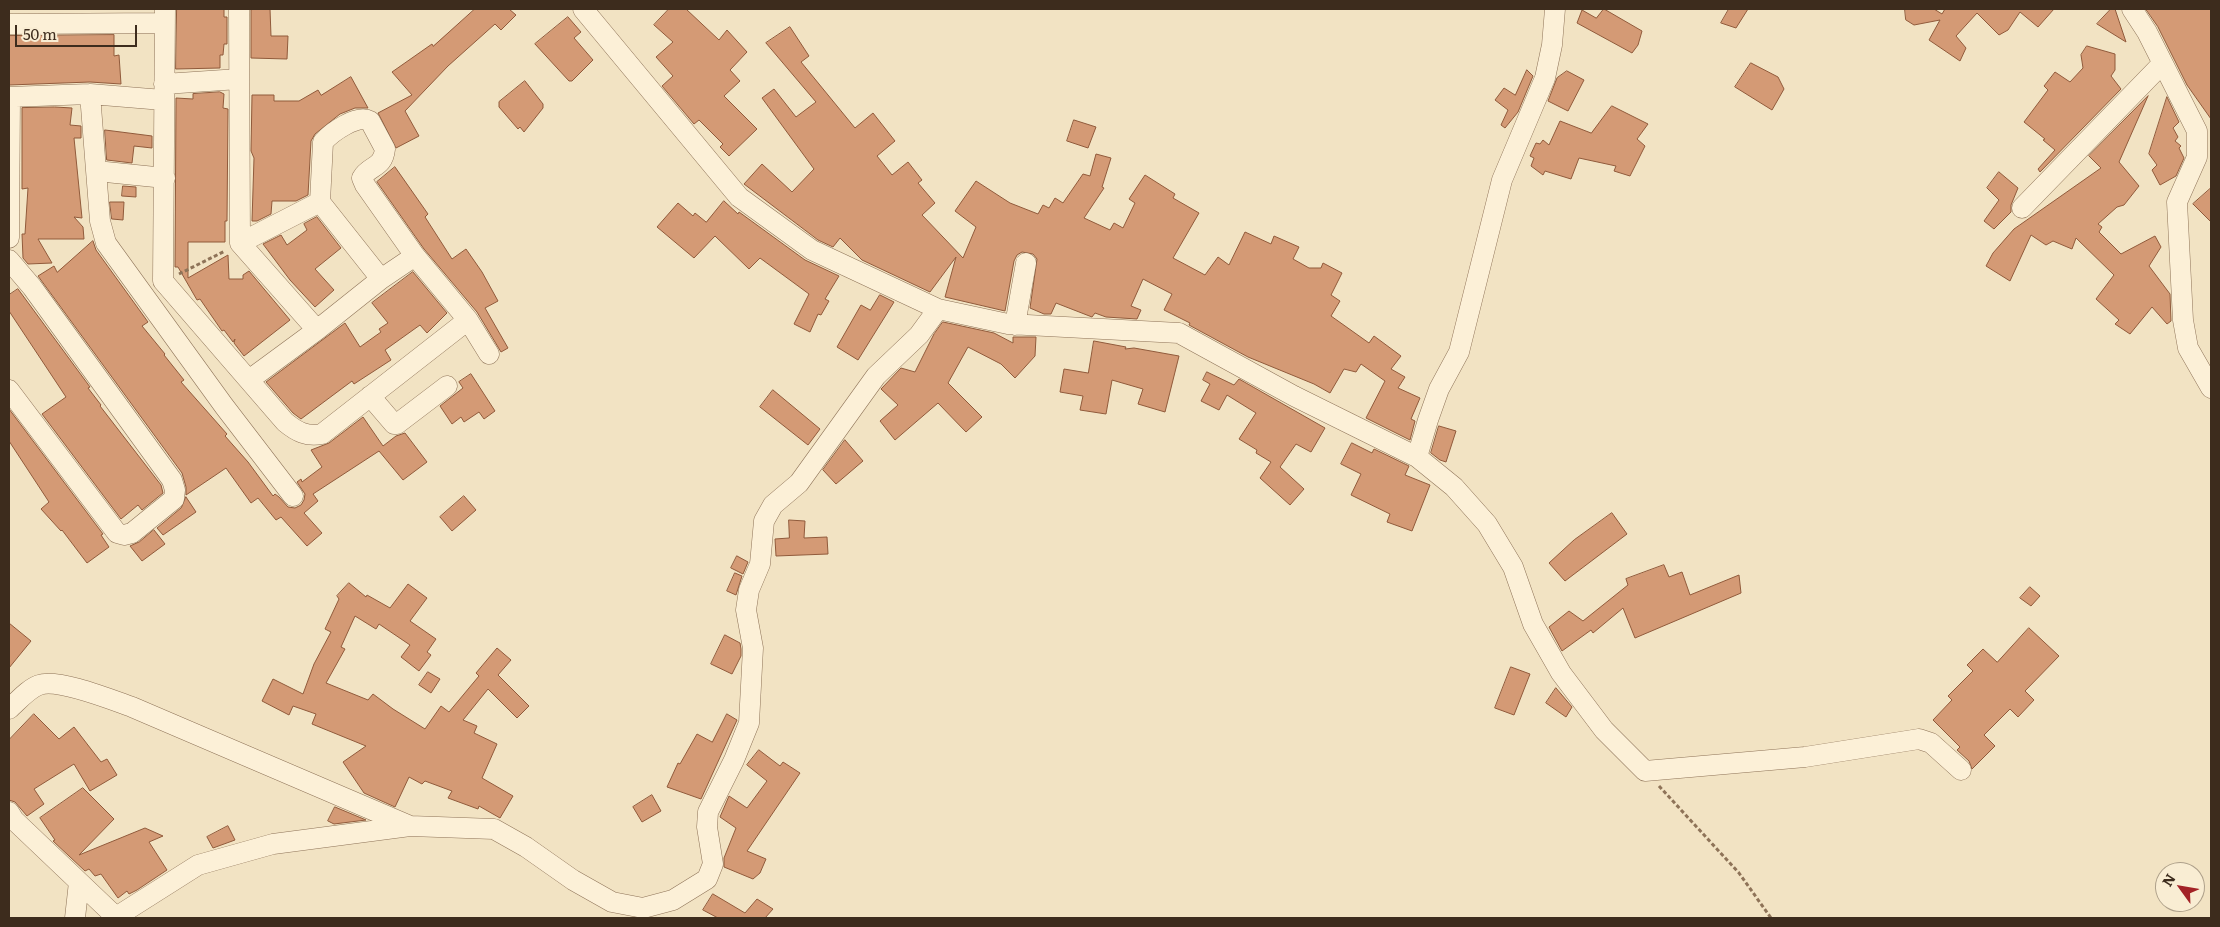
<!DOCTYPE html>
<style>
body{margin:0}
#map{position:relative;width:2220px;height:927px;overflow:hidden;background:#f2e3c3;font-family:Literata,serif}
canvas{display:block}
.frame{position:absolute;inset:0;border:10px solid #3d2c1d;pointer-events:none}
.north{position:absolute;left:2155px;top:862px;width:50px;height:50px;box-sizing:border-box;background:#f9edd3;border:1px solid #aea08a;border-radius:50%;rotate:302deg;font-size:14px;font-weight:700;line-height:20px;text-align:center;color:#3d2c1d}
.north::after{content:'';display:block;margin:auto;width:18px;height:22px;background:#a32226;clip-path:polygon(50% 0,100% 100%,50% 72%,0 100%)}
.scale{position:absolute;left:15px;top:25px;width:122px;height:22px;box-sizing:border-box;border:2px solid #3d2c1d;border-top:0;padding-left:6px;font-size:15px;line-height:18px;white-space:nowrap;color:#3d2c1d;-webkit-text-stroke:4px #f9edd3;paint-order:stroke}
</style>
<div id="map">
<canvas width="2220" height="927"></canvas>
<div class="frame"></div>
<div class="north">N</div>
<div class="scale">50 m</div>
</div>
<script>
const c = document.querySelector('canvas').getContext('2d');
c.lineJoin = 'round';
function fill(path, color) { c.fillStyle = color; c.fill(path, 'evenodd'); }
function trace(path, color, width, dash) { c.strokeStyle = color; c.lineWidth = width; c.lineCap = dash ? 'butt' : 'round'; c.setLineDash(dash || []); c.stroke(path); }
const building = new Path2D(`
 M177,9H224V17H227V44H224L223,55H220V68L176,69Z
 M270,9L271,36H288L287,59L251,58V10Z
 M475,9H509L516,15L501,30L495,24L448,66L405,111L419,136L396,148L378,113L412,95L392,72L432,44L433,46Z
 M669,9H686L719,40L727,30L747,52L730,70L740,81L724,96L757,129L729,156L720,147L723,144L699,120L694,124L662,86L673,76L656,57L673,42L654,25Z
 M1604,9L1642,31L1638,45L1632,53L1577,23L1582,10L1596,18Z
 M1729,9H1748L1736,28L1721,23Z
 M1905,9H1934L1942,14L1945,9H2054L2038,27L2020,12L2008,30L1999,35L1977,13L1956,36L1966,48L1960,61L1929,40L1940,20L1914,25L1906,20Z
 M2111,9H2115L2126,42L2097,24Z
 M2146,9H2211V119L2187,85L2158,27Z
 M568,17L581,32L574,38L593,60L572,81H569L535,44Z
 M790,27L809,56L801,62L855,128L873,113L895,141L877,156L892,175L908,162L922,180L918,183L935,203L922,215L963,258L976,227L955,211L976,181L1010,203L1038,214L1043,205L1049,208L1055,198L1063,203L1083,174L1090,176L1096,154L1111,158L1102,187L1104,188L1084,218L1110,230L1114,223L1123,228L1135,203L1129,199L1145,175L1175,194L1173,198L1199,213L1173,258L1205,275L1218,257L1229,265L1245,232L1271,244L1274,236L1299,247L1293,259L1309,268H1321L1323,263L1342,273L1331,295L1340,301L1331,316L1369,343L1374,336L1401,356L1391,369L1405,377L1398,388L1420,398L1411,419L1415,421L1410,440L1366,418L1385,381L1361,364L1356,372L1344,369L1330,393L1314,384L1248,357L1189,325L1190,323L1164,310L1172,294L1143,279L1131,306L1141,310L1137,319L1106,317L1095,313L1092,317L1056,303L1051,314H1044L1030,308L1037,259L1033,254L1022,252L1017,255L1014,261L1005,311L945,297L956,257L930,292L862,260L840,238L833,247L818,240L744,184L762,164L792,192L814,169L762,98L774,89L796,117L816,102L766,43Z
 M114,35V56L119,55L121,84L90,82L9,85V36Z
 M2087,46L2115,54V70L2111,76L2121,89L2040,172L2038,169L2055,150L2043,140L2045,139L2024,122L2048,90L2044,86L2055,72L2070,82L2083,68L2081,55Z
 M1751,63L1778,77L1784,89L1772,110L1735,87Z
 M1527,70L1533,76L1518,112L1505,128L1501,125L1508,110L1495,100L1504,88L1515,95Z
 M1567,71L1584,80L1568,111L1548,101L1557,78Z
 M351,77L368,108H355L340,114L315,134L311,141L308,195L296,201H272L271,214L257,221H252L254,158L251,151L252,95H274V101H299L318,90L321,95Z
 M525,81L543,104V108L524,132L520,127L518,129L499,107V102Z
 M220,92L224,94L223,108L228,109L227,221H225V242H188V278L228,255L229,279H243V275L249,271L290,320L244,356L234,343L235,339L233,342L224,330L222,331L200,299L197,300L178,267H175L176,98L193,99V94Z
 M2148,96L2119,162L2139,186L2124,205L2117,207L2098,224L2102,227L2099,232L2121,254L2155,236L2161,247L2149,266L2170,294L2171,321L2167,324L2152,307L2130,334L2115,324L2119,320L2096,299L2114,275L2076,238L2072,249L2053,241L2046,245L2031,235L2010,281L1986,266L1993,253L2014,229L2101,168L2089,156Z
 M2167,97L2179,122L2173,128L2178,137L2175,141L2181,146L2179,148L2184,158L2176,176L2160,185L2152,170L2157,165L2149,154Z
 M1612,106L1648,124L1637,139L1645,146L1630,176L1614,171L1616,166L1579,158L1571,179L1545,171L1543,175L1531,166L1534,158L1530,156L1536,143L1540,144L1543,140L1549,145L1560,121L1591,133Z
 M55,107L72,108L70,125L81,126V138H74L82,218L74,217L83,227L84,239H38L52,263L28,264L23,258L22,234H25L28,188L22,189V108Z
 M1074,120L1096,127L1088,148L1067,141Z
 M105,130L152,136V148L134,146L132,163L107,160Z
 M395,167L428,214L425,217L452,259L466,249L482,272L498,301L485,308L508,348L501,352L477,312L424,249L377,182Z
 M1999,172L2018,188L2011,205V212L1994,229L1984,221L1999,200L1987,188Z
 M123,186L136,187V197L122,196Z
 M2211,188V222L2193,204Z
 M724,201L738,214L739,212L805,260L839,276L825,299L829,301L821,315L818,314L810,332L794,324L809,294L760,258L749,269L715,236L694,258L657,227L678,203L693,216L695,213L706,222Z
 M110,202H124L123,220L112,219Z
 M317,217L341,248L315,269L334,290L315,307L290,280L263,244L281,235L287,245L307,230L304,224Z
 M93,241L96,250L148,322L142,326L165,354L164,355L184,380L181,382L227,434L225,436L248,462L273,496L275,494L279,497L288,507L295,508L301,505L304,500L305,494L297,482L301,479L302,482L322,467L311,450L329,443L363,417L383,446L396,436L405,433L427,462L403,480L379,451L313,494L318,501L304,513L322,533L307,546L281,517L276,520L258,498L251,503L226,468L186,495V487L182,473L38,276L54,266L57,272Z
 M413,272L447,313L427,333L420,325L385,350L391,360L354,384L352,381L301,419L293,413L266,382L345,323L360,347L381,332L379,329L388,323L372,303Z
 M18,289L90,387L88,388L101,405L100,406L161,485L163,493L142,510L138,505L121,519L42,414L66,397L9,311V295Z
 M880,295L894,302L858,360L837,347L861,305L870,310Z
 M943,322L994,333L1013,343V337H1036L1035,356L1015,378L1001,364L968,347L948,383L982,417L966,432L938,403L895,440L880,421L898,405L881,389L901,368L915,372L934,334Z
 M1094,341L1126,347L1125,349L1134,348L1179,356L1165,412L1138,404L1143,389L1112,380L1106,414L1080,410L1083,396L1060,392L1064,369L1088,373Z
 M1207,372L1234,385L1239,379L1325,428L1311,452L1296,444L1280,467L1304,489L1290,505L1260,478L1271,462L1256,453L1257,450L1239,439L1256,413L1227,395L1219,410L1201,401L1210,384L1203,380Z
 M471,374L495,411L484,419L479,412L464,422L461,417L452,424L440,406L463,388L459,382Z
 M773,390L820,429L808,445L760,407Z
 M9,409L103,534L101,535L109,547L87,563L62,530L61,531L41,509L49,502L9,441Z
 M1439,426L1456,431L1446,462L1440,460L1431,453Z
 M845,440L863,461L836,484L823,470Z
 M1352,443L1372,453L1374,449L1409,466L1405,475L1430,485L1412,531L1387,522L1390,514L1351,495L1361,474L1341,464Z
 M464,496L476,510L452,531L440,517Z
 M186,497L196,512L163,535L157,528L181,508Z
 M1612,513L1627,534L1565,581L1549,563L1574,540Z
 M789,520L805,521L804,538L827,537L828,554L776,556L775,539L789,538Z
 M154,530L165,544L142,561L130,546L139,542Z
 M737,556L748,562L743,574L731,568Z
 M1664,565L1669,577L1682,572L1690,595L1739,575L1741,593L1635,638L1623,608L1593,633L1591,630L1562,651L1549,627L1569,611L1583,621L1628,585L1626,579Z
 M735,573L742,576L736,595L727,591Z
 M349,583L366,597L367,595L390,608L408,584L427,598L410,621L436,639L427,652L431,655L419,671L401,657L410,645L379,624L376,629L355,616L341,647L345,649L326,683L368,700L373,694L393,709L425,729L441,706L449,712L479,676L476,673L497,648L511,660L498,675L529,706L517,718L488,689L463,720L477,726L474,733L497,744L482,778L513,796L500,818L479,806L478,809L448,798L452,791L425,781L422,784L409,777L395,807L364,793L343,762L366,746L312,724L316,714L293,706L289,715L262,701L273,679L303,694L314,664L331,632L325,629L339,599L337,596Z
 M2030,587L2040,596L2031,606L2020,598Z
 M9,623L31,641L9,668Z
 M2029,628L2059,656L2025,691L2034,700L2018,717L2010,709L1984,735L1995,746L1972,769L1969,761L1957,750L1960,747L1933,720L1952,700L1948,696L1973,671L1967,665L1983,649L1997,662Z
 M725,635L740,643L741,649V656L732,674L711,664Z
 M1511,667L1530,674L1514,715L1495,708Z
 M428,672L440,679L431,693L419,685Z
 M1556,688L1572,707L1566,717L1546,703Z
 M34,714L59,739L74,727L101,762L107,759L117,775L90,791L74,764L34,789L44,804L27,816L15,802L9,800V740Z
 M727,714L737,720L701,799L667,787L678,763L680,764L697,734L712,742Z
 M759,750L780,766L783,762L800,773L747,851L766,859L760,873L753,879L724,867V858L736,828L720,817L729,796L747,808L767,781L747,765Z
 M83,788L114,819L79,855L145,828L163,836L149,842L167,870L137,890L129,894L127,891L118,898L101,874L95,876L89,869L85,871L53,841L55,840L40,818Z
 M652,795L661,811L642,822L633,807Z
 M335,807L366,820L334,824L328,821Z
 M228,826L235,840L213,848L207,837Z
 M713,894L745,913L757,899L773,909L765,918H718L703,910Z`);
fill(building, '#d49a75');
trace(building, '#905a3b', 1);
const minor = new Path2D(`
 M165,9L163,281L285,422C297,432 307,437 322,434L468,320L415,256L365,185L362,178C369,165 383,169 385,149L370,121C357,114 332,132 323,142L320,202L381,279L317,330L249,380
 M239,9L240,243L317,330
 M583,9L739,197L812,250L938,309L1008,324L1179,333L1294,396L1417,457L1454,487L1487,524L1513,567L1533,624L1561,673L1604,730L1645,771L1805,757L1919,739L1931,743L1961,770
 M2132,9L2147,32L2197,131V157L2177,202L2183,320L2188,348L2211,388
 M9,24L165,23
 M164,84L239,79
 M90,94L100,221L106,243L224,406L293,496
 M9,97L90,94L163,100
 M96,171L165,178
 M2022,208L2162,64
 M9,238L10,97
 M240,243L320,202
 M9,260L32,287L172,480L175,490L174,499L132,533L124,535L117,533L9,390
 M381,279L415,256
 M468,320L489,354
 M1015,325L1026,263
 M370,396L394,424H397L447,386
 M1417,457L1428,420L1439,389L1459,352L1502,180L1545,78L1552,45L1555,9
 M9,709C18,701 28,689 39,685C58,678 112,700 132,707L410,826
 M9,812L14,820L117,918
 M116,917L198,865L273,844L410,826L494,829L526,847L573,880L612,902L643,908L673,900L707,879L713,864L707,827L708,812L734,760L749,723L753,648L746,610L749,590L760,564L764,521L773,505L799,483L876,376L919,335L938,309
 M75,918L79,882`);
trace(minor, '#8e7358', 21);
trace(new Path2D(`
 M179,274L225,251
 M1659,786L1739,873L1771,918`), '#8e7358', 3, [4, 2.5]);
trace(minor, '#fcf0d7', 20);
</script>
